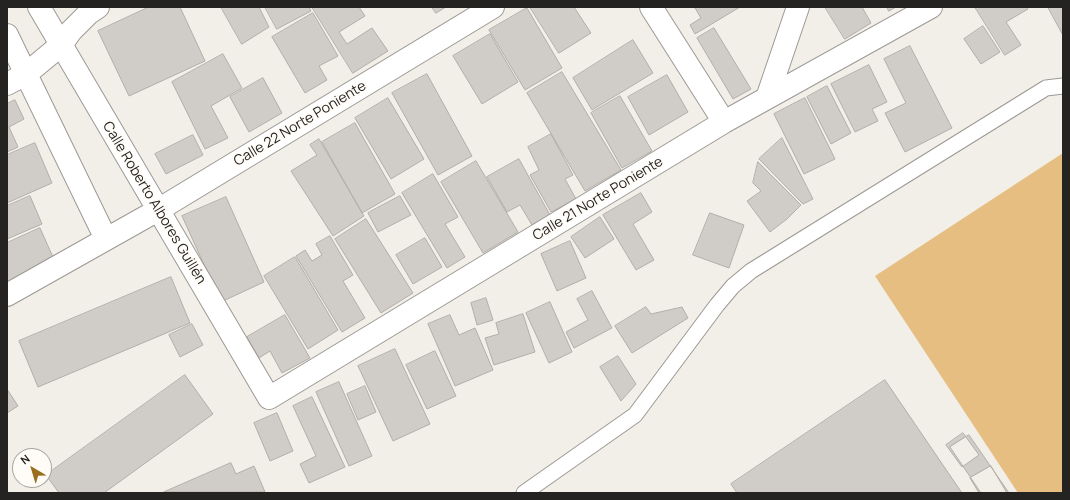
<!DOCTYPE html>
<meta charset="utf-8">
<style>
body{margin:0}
#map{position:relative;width:1070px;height:500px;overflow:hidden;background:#f2efe9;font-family:Manrope,sans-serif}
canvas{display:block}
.frame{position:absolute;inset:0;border:8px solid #242321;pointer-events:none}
.north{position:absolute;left:12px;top:448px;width:40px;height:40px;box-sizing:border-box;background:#fffcf8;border:1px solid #a7a5a2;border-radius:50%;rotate:322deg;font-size:11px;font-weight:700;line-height:16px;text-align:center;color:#242321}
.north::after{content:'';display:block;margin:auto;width:14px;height:18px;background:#9a6e1d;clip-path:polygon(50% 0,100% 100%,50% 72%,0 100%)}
</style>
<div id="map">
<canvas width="1070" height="500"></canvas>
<div class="frame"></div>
<div class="north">N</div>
</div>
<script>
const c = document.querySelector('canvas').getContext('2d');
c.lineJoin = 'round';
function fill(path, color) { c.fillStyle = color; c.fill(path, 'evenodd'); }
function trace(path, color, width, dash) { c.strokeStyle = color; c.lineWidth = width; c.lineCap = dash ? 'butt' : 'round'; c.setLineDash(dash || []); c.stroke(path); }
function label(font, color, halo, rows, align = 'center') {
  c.font = font + ' Manrope,sans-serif'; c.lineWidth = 4; c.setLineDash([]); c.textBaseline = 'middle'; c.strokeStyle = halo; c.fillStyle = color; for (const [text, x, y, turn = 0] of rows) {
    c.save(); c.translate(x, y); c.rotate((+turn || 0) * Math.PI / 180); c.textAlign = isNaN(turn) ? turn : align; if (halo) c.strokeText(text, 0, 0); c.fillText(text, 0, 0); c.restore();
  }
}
fill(new Path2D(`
 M1063,153V493H1018L875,276Z`), '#e6be81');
const building = new Path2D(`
 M149,7H180L205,61L129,96L98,31Z
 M221,7H259L269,27L242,44Z
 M265,7H309L311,11L277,29Z
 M312,7H359L365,16L339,32L347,44L372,28L388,51L353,73Z
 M432,7H446L436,13Z
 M530,7H574L591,33L559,53Z
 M696,7H740L695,34L690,25L701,18L695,8Z
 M825,7H862L871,23L845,39Z
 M887,7H896L889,11Z
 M975,7H1027L1028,9L1006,22L1021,45L1005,55Z
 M1048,7H1063V35Z
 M527,8L562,68L525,90L489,30Z
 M313,13L338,56L319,66L327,80L305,93L272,37Z
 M983,26L1000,52L981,64L964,39Z
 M714,28L751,89L733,99L697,38Z
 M490,34L518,82L482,104L453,56Z
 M633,40L653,73L592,110L573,78Z
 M910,46L952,128L905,152L885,113L906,103L884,59Z
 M223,54L242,88L211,106L228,138L205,149L172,82Z
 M869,65L887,102L872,109L878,121L855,132L831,84Z
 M562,72L621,170L585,191L527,93Z
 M427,74L472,156L438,175L392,93Z
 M667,75L688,112L649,135L628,97Z
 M263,78L282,113L249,132L230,97Z
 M827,86L851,133L831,144L807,97Z
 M620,96L652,151L622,168L591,113Z
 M388,98L424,159L391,179L355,118Z
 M805,98L835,159L804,174L774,114Z
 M15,100L24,119L9,127L18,147L7,152V104Z
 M355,123L395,194L362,213L322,142Z
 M551,134L573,175L565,179L576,199L551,212L530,175L539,170L528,147Z
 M193,135L203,155L166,174L155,154Z
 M782,138L813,199L803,204L759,159Z
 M319,139L364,216L333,236L291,171L317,155L310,145Z
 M35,143L52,183L7,203V155Z
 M519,159L550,215L532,225L520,205L507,212L487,177Z
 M476,161L518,232L483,253L441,182Z
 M758,162L801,205L787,219L770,232L747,201L761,191L753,183Z
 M433,174L458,217L445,224L465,257L447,268L402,193Z
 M641,193L652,212L633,224L654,260L636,270L603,215Z
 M30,196L42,224L7,239V206Z
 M400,196L411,215L378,232L368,213Z
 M226,197L264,282L221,302L182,216Z
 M710,213L744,225L729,268L693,255Z
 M600,217L614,239L585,258L571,237Z
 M366,219L413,293L381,313L335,239Z
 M40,228L57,266L7,289V243Z
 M330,236L353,275L343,281L365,318L342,332L296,256L305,250L312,261L322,255L316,244Z
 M425,238L442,267L413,284L396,255Z
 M570,241L586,278L557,291L541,254Z
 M295,257L338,330L308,349L264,276Z
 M171,277L190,323L38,387L19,341Z
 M592,291L612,328L574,348L566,332L588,320L577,299Z
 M486,298L493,320L477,325L471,303Z
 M550,302L572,352L549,363L526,313Z
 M646,307L651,314L682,307L688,318L632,353L615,326Z
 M523,314L535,352L494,365L485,338L499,334L496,323Z
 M285,315L310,358L282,373L270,351L259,358L247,337Z
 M450,315L459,335L475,328L493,370L455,386L428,324Z
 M192,324L203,345L180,357L169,335Z
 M395,349L430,424L393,441L358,366Z
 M435,351L456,396L427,409L406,365Z
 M618,356L636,384L621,401L600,367Z
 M185,375L213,414L104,493H59L46,475Z
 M885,380L962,493H737L731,484Z
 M339,382L372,456L349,466L316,392Z
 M365,386L376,412L358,420L347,394Z
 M7,389L18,406L7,413Z
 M312,397L345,467L309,483L300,464L316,456L293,406Z
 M277,413L293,451L270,461L254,423Z
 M963,433L979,455L962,467L946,445Z
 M969,435L1009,493H981L950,447Z
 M231,463L236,474L254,466L265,492H164Z
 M991,466L1007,493H979L970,478Z`);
fill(building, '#d0ccc7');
trace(building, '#b1aea8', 1);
const lane = new Path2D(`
 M524,493L635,415L717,305L733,286L751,271L1046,88L1063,86`);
const street = new Path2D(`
 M39,7L269,398L724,122L931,7
 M651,7L724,122
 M7,35L106,239
 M7,84L26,74L61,45L71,31L89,13L98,7
 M767,98L798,7
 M7,295L158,210L493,7`);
trace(lane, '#9c9994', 17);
trace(street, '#9c9994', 24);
trace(lane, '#fff', 15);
trace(street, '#fff', 22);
label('14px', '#242321', '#fffcf8', [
 ["Calle 22 Norte Poniente",300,124,-31],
 ["Calle 21 Norte Poniente",598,199,-31],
 ["Calle Roberto Albores Guillén",154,203,59]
]);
</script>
